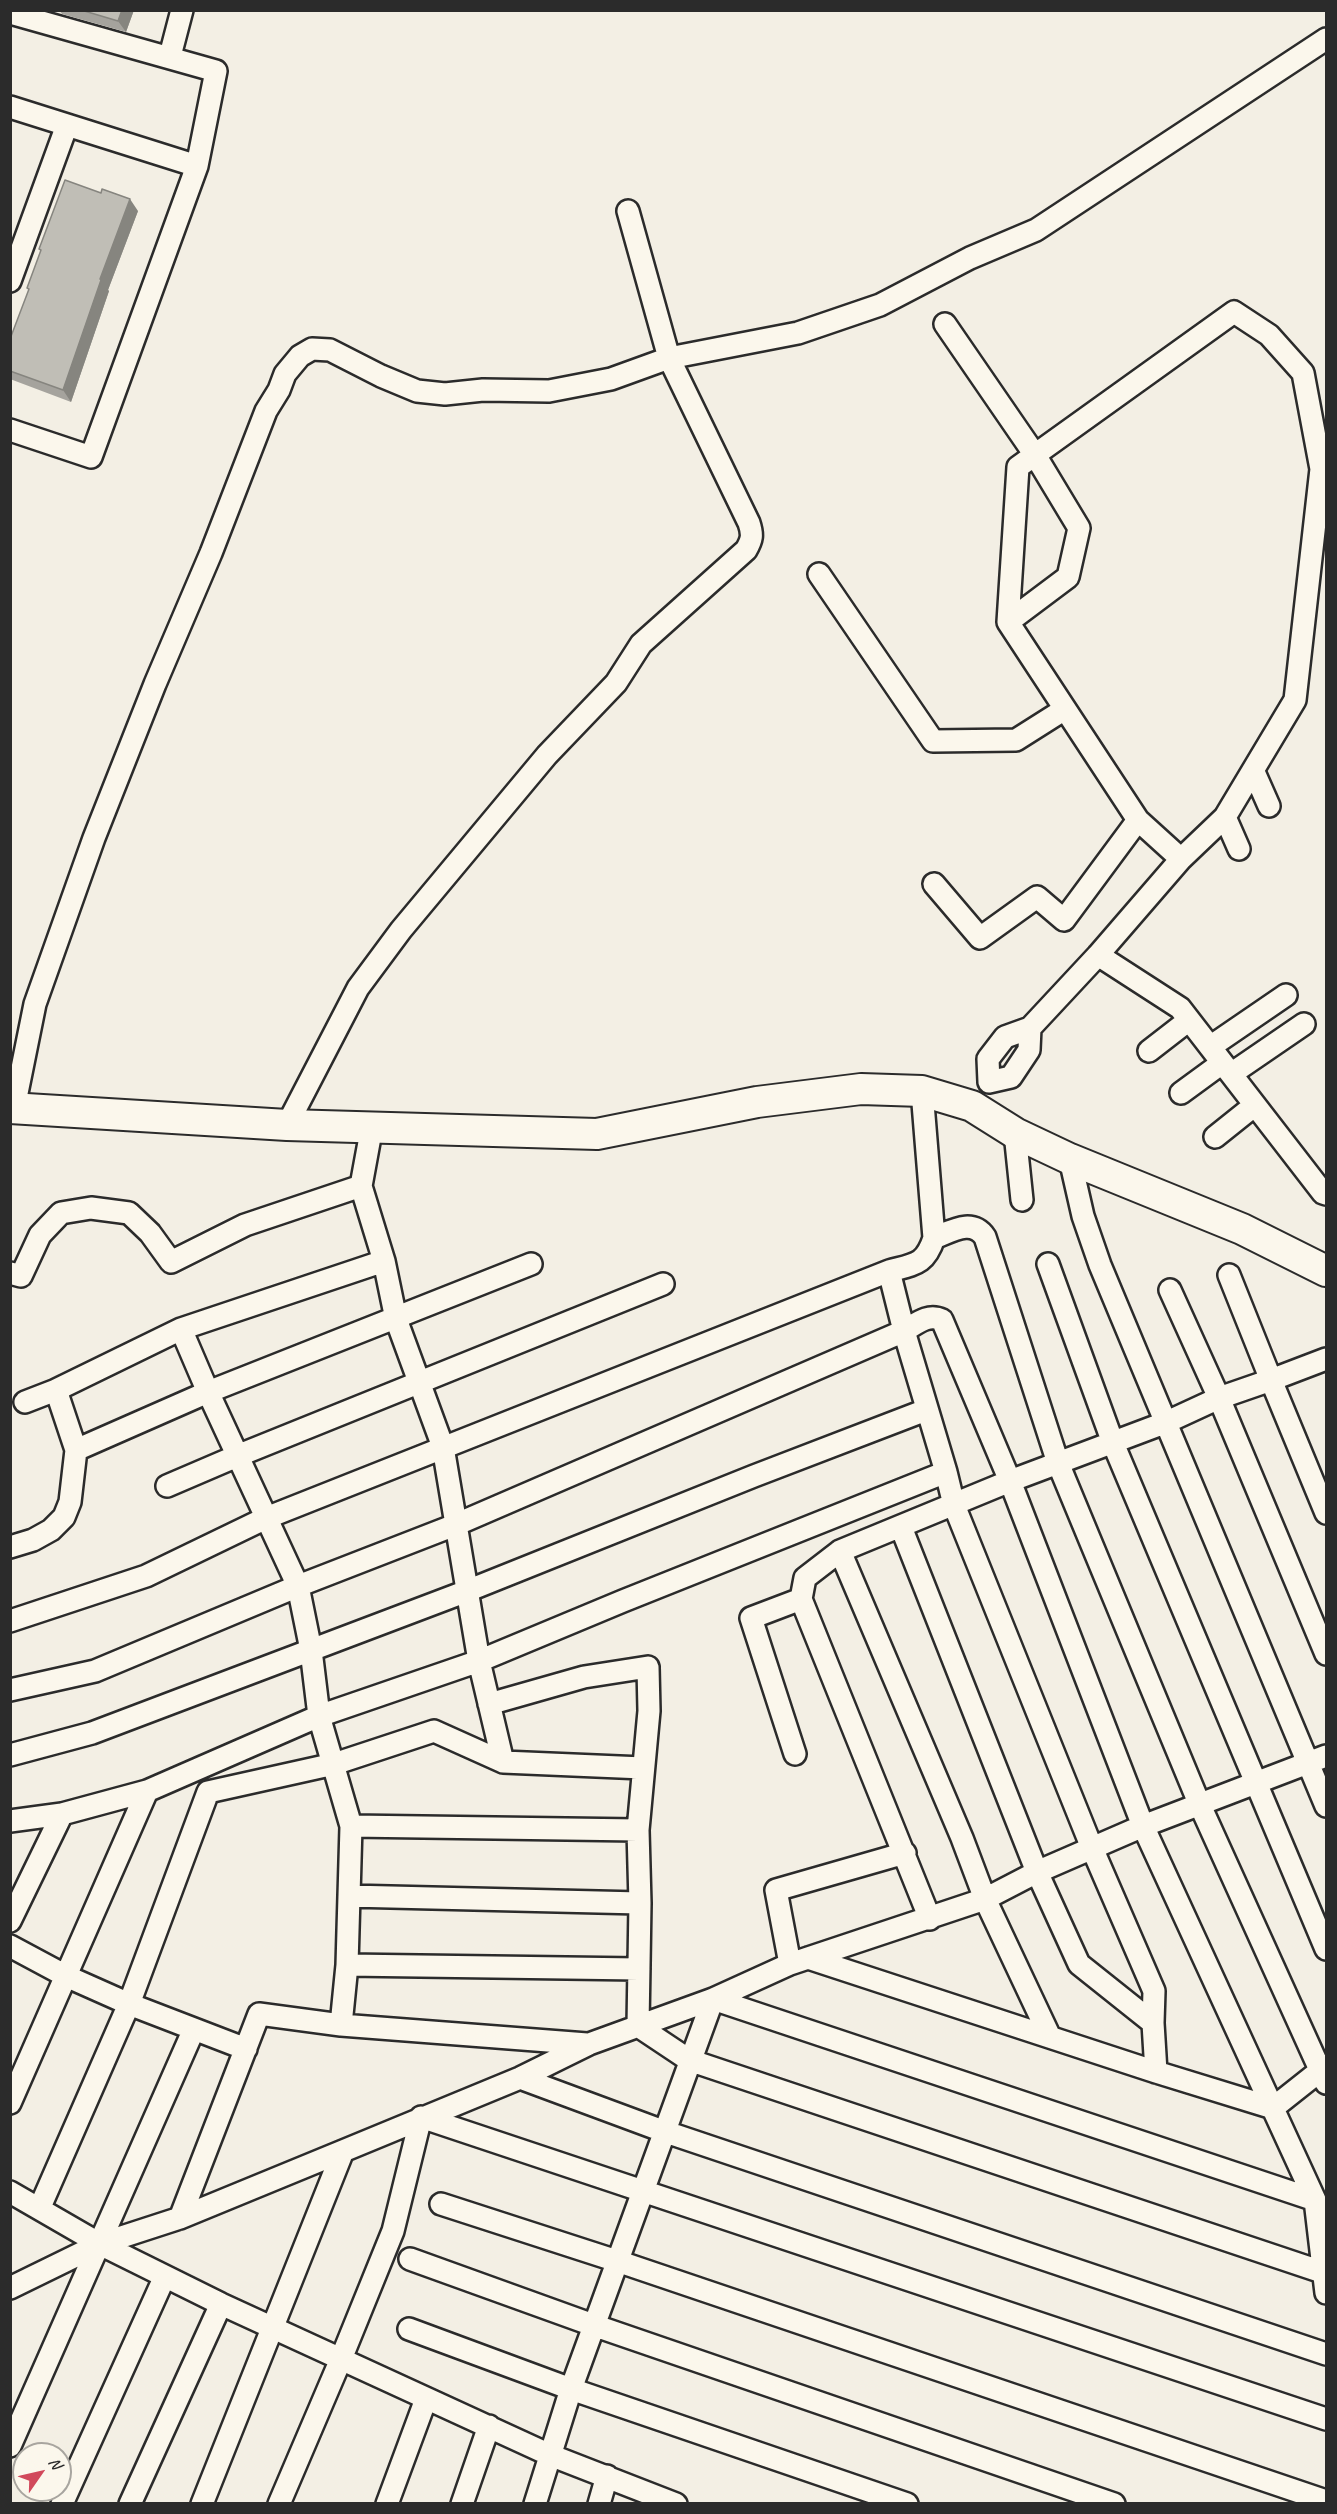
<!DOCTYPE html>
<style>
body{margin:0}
#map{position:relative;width:1337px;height:2514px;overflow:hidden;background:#f3efe4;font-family:Caveat,sans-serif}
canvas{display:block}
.frame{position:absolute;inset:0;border:12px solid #2b2b2b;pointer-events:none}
.north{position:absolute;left:12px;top:2442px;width:60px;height:60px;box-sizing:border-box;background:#fbf7ec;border:2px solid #a8a59f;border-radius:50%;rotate:56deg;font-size:16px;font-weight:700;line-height:24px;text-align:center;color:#2b2b2b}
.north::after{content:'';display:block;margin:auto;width:21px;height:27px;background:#d1495b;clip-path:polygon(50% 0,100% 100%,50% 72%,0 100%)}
</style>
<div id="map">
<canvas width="1337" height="2514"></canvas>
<div class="frame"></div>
<div class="north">N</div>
</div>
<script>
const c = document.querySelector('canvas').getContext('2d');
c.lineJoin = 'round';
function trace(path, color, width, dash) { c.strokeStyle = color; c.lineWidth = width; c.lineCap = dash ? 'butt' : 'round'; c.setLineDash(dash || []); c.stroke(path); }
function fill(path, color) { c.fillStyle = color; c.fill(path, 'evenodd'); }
const street = new Path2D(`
 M10,13L216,71L197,166L91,457L10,430
 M170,56L182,10
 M10,107L197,166
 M10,281L67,125
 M945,324L1035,455L1079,528L1068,577L1008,622
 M819,574L933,741L1016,740L1065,709
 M1254,772L1269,806
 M1225,817L1239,849
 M934,884L980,938L1037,897L1064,920L1138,820
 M1098,955L1180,1008L1323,1193L1326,1194
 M1030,1028L1098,955L1181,859L1225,817L1295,700L1321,469L1303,373L1269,335L1234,312L1018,467L1008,622L1138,820L1181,859
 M1030,1028L1029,1050L1011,1077L989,1082L988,1059L1005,1037Z
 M1210,1047L1286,995
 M1149,1051L1189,1020
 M1231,1074L1304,1024
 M922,1091L934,1238C925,1265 915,1264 889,1271L904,1331L946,1472L954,1505L1092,1848L1154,1991L1153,2023L1156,2072
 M1181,1093L1222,1063
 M14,1108L35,1004L94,838L155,684L211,553L266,411L279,390L285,374L300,356L312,349L330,350L381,376L417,391L445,394L483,390L549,391L611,379L669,358L798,333L880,305L970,258L1036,230L1326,39
 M287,1125L358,988L401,930L547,755L616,683L641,644L746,550C752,540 753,535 749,523L669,358L628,211
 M372,1126L361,1186L384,1261L396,1319L443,1447L479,1661L503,1762
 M1015,1133L1022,1200
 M1215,1137L1255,1105
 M1070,1159L1083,1216L1100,1265L1326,1806
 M934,1238C952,1231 972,1218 985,1237L1058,1463L1199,1803L1326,2083
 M1048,1264L1113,1443L1326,1949
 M10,1273L21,1276L40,1235L61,1213L91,1208L129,1213L150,1233L171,1262L245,1225L361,1186
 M1229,1275L1271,1380L1326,1359
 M1170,1290L1219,1398L1326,1654
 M181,1329L208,1392L298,1586L311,1650L319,1716L351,1826L347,1965L341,2025
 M56,1390L181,1329L384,1261
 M76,1450L208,1392L531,1264
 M167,1486L237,1456L663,1284
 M901,1527L1037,1872L1079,1964L1153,2023
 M10,1547L33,1540L51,1530L64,1517L70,1502L76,1450L56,1390L25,1402
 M840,1551L962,1838L985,1899L1050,2037
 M801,1599L930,1919
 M10,1621L146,1576L266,1518L889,1271
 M10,1690L95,1671L298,1586L455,1525L904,1331C916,1324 928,1313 942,1320L1010,1481L1143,1826L1315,2200L1326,2293
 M489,1704L584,1677L648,1667L649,1711L638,1830L640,1903L638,2026L689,2060L1325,2273
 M795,1754L751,1618L801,1599L805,1578L840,1551L1010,1481L1167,1422L1219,1398L1271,1380L1326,1513
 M10,1755L92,1733L467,1591L754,1476L926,1410
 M10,1821L62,1814L147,1791L319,1716L479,1661L623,1601L946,1472
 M351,1826L638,1830
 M349,1896L640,1903
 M10,1921L62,1814
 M10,1946L66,1976L129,2004L246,2049
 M808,1958L1156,2072L1273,2108L1326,2066
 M790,1964L776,1890L905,1853
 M347,1965L639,1969
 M520,2078L663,2131L1326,2354
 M10,2103L147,1791
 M10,2192L100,2244L221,2304L550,2455L676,2504
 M441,2204L617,2261L1326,2501
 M40,2207L129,2004L208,1792L334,1764L434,1731L503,1762L643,1768
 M180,2218L259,2014L341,2025L587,2044
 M410,2259L593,2325L1114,2504
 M10,2288L100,2244L180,2218L343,2151L520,2078L589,2044L713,1999L790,1964L985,1899L1037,1872L1143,1826L1326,1756
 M409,2329L571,2389L907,2504
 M10,2446L194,2029
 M62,2504L165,2276
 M130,2504L221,2304
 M202,2504L343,2151
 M279,2504L341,2359L393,2231L421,2117L1326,2419
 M387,2504L426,2399
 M462,2504L489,2426
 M535,2504L571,2389L713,1999L1315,2200
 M599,2504L607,2476`);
const secondary = new Path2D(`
 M10,1108L287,1125L597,1134L757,1102L861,1089L922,1091L972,1106L1015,1133L1070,1159L1242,1229L1326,1271`);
trace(street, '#2b2b2b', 26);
trace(secondary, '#2b2b2b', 34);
trace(street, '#fbf7ec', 21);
trace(secondary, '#fbf7ec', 30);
fill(new Path2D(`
 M59,10H134L126,32L62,14Z
 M138,211L108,290L109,291L71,402L10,379V339L29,290L27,288L41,251L39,249Z`), '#a5a39d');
fill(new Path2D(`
 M122,10H134L126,32L118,21Z
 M130,199L138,211L108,290L109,291L71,402L63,390L100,279Z`), '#86857f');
const building = new Path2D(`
 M81,10H122L118,21Z
 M65,180L101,193L102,189L130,199L100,279L101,280L63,390L10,371V339L29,289L27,288L41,250L39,249Z`);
fill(building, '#c0beb6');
trace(building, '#86857f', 1.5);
</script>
